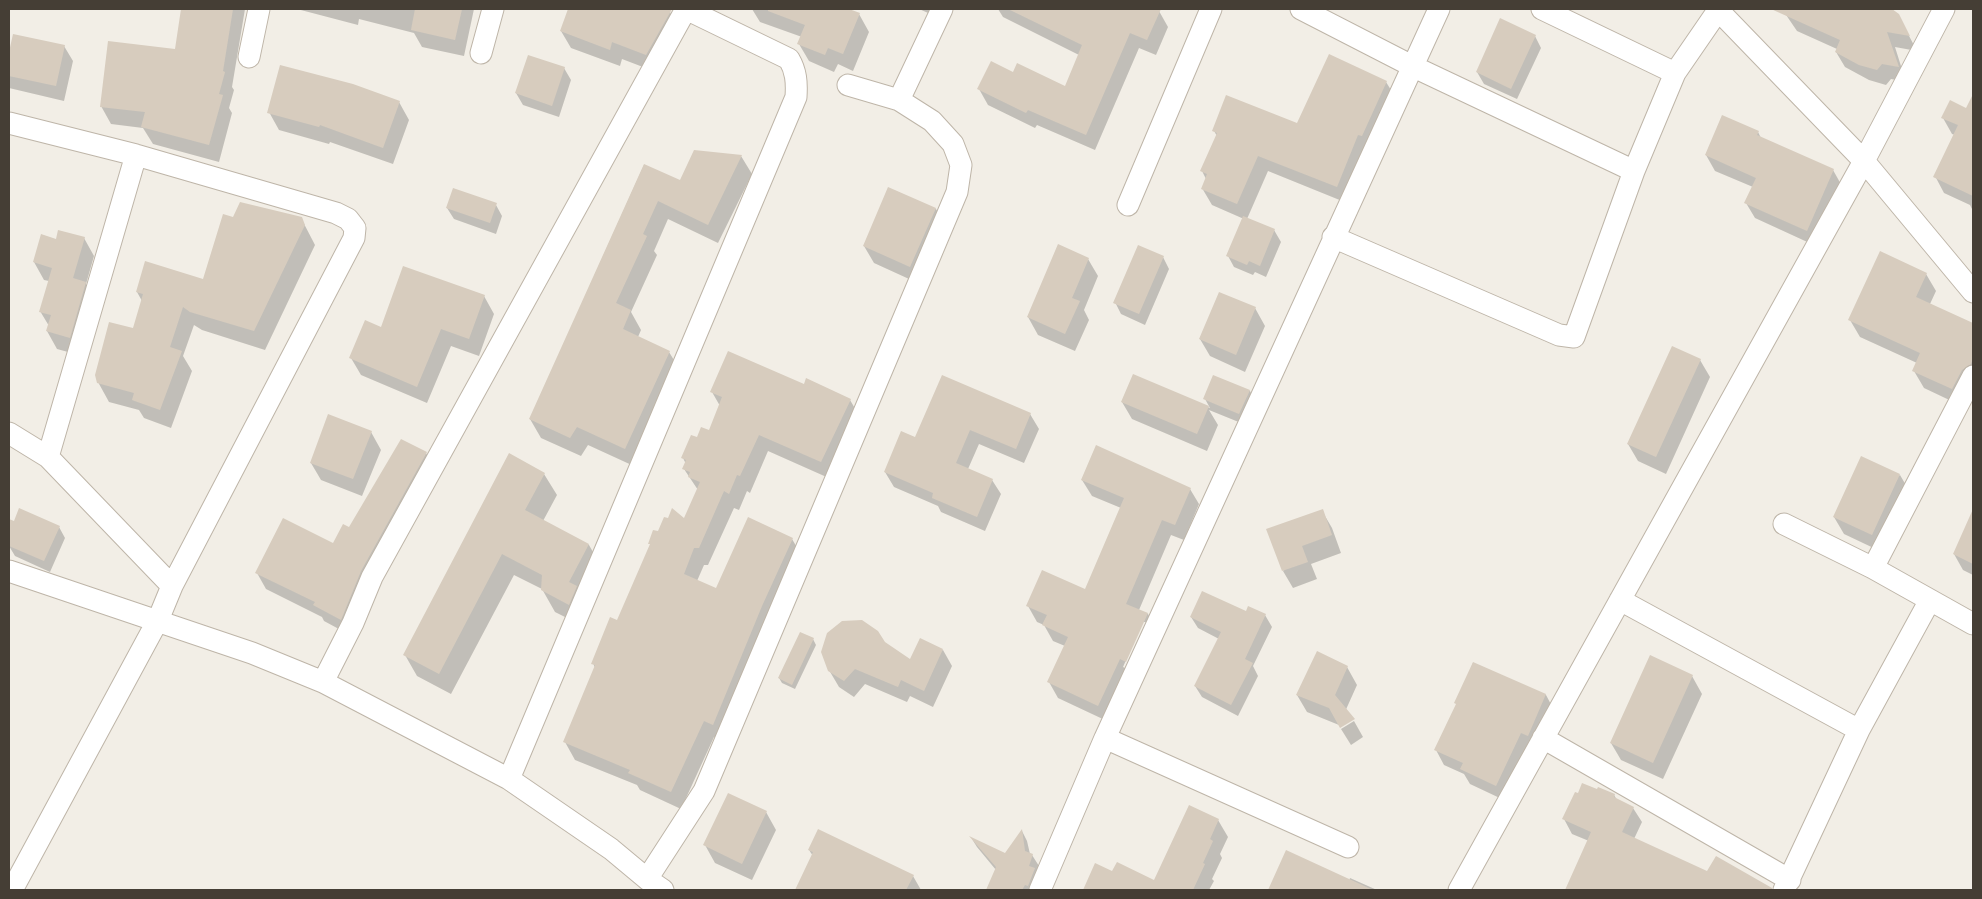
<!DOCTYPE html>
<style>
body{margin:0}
#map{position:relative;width:1982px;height:899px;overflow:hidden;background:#f2eee6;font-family:Karla,sans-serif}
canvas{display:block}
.frame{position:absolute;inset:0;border:10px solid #453e35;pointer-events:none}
</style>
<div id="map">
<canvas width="1982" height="899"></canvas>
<div class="frame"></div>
</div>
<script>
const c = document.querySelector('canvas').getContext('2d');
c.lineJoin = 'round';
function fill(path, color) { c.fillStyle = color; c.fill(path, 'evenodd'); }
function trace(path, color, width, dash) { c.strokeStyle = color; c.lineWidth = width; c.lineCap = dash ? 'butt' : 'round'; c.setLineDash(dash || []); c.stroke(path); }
fill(new Path2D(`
 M182,9H245L232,87L234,90L229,108L232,113L219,162L153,144L143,128L111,124L101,106L176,51Z
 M297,9H474L464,56L422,47L414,33L359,19L358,25Z
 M569,9H660L670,12L679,30L656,72L622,59L620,66L571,48L561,31Z
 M752,9H846L859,14L869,32L853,71L838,64L834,72L809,61L799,44L802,37L760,22Z
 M919,9H950L942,19Z
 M998,9H1153L1159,11L1168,27L1156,55L1139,48L1095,150L1037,125L1035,128L988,105L979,89L1014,73L1065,88L1079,55L1003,17Z
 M1782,9H1890L1898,15L1917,51L1895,47L1906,82L1891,79L1886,85L1869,80L1845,67L1836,52L1837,49L1797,31Z
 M1535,36L1541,48L1517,99L1484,84L1477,72Z
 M64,46L73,61L64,101L9,88V49Z
 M564,68L571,80L559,117L523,105L516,93Z
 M1386,82L1396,98L1347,203L1268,171L1247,219L1274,230L1281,242L1266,277L1255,272L1253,275L1234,267L1228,256L1244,219L1212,205L1202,188L1206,179L1202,171L1217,136L1214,131L1297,124Z
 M399,102L409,120L393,164L330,142L329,144L279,130L269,112Z
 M1950,102L1973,113V211L1970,205L1944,193L1935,176L1955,135L1952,134L1943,118Z
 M1758,132L1761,138L1833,170L1842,186L1816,246L1755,218L1746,203L1753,187L1715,171L1706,155Z
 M741,156L752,174L718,243L668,219L654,251L657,255L631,312L641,330L638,337L669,352L680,370L636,467L588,445L581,456L541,438L530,419L644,165L680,182Z
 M889,188L936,209L946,227L920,284L874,263L864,246Z
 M496,205L502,216L496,234L454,219L447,208Z
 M234,218H301L315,245L265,350L202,330L194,325L183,356L192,371L171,428L144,418L139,410L109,402L98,382L133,330L142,301L137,292L204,281Z
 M84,238L94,256L86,284L95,300L79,355L57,349L47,331L49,326L40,311L49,281L44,280L34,262L56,240Z
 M1163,257L1169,269L1145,325L1121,314L1115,302Z
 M1088,259L1098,276L1084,310L1089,320L1075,351L1038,335L1028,317Z
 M1926,274L1936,291L1930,304L1973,324V386L1962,406L1924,388L1914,371L1917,363L1860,337L1850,320Z
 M484,296L494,314L479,356L451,346L427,403L361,375L351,358L382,329Z
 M1255,308L1265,326L1245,372L1210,356L1200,339Z
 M1700,360L1710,377L1666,474L1638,461L1628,444Z
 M1134,375L1210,408L1205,399L1214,377L1250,391L1256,403L1246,425L1209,410L1218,425L1207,451L1132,419L1122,402Z
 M805,385L850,400L860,417L831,479L768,451L750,493L747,491L739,510L734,508L708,565H704L697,581L717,589L792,539L802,556L723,741L714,737L681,809L640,790L637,785L575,760L565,742L595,668L593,663L618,621L651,546L650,543L659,532L684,520L698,490L684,469L686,464L683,458L698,439L709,432L720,406L712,392Z
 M1030,414L1039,429L1024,463L979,444L968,469L992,480L1001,494L985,531L941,512L938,506L894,487L885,472L916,439Z
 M371,432L381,450L362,496L321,480L311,463Z
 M426,453L435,470L350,635L324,621L322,617L266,589L257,573L334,544Z
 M544,474L557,495L543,521L589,545L601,566L581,625L555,612L542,589L514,575L451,694L417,676L405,655Z
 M1900,475L1910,492L1882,552L1844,534L1834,517Z
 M1082,480L1190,489L1199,504L1184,540L1171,535L1139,610L1148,614L1157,630L1107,721L1058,698L1049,682L1065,646L1053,641L1044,625L1037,622L1028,606L1086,590L1121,508L1092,496ZM1143,622H1146L1125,668L1123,667Z
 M1322,511L1332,528L1341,553L1311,564L1317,579L1293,588L1283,571Z
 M1973,512V575L1963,570L1954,554Z
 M10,521L59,527L65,538L50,572L15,556L9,546Z
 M1246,613L1265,615L1272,627L1253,666L1258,676L1238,716L1202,697L1195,686L1219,639L1198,628L1191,617Z
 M813,639L816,645L795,689L782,683L779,678Z
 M884,643L911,661L943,650L952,666L933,707L910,696L907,702L865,684L854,697L839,687L829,670Z
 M1473,663L1546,695L1554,710L1504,800L1470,784L1464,774L1444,765L1436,750L1457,705L1456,703Z
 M1347,667L1357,685L1339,725L1307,712L1297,695Z
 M1692,676L1702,694L1663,779L1621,760L1611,743Z
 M1354,721L1363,737L1351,745L1341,729Z
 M1614,795L1617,800L1633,808L1642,822L1634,839L1708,873L1765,885L1768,890H1566L1589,841L1572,834L1564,819Z
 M1189,807L1218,820L1228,837L1220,854L1222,858L1212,879L1214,881L1209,890H1088L1086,887L1113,873L1155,882Z
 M766,812L776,830L752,880L715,863L705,845Z
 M1022,831L1027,841L1030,854L1032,855L1039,866L1036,890H987L996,870L977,847L972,839L1006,854Z
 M809,850L913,876L921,890H796L813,856Z
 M1287,852L1349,881L1350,878L1377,890H1270Z`), '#0003');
fill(new Path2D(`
 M181,9H233L223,71L225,72L219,94L223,95L209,145L141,127L145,112L100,107L108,41L175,49Z
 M415,9H462L455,40L411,30Z
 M568,9H672L646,55L612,42L610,50L560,31Z
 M768,9H849L860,13L843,54L828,48L825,55L797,44L805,25L768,11Z
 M1008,9H1161L1147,40L1130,33L1086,135L1028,110L1026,113L977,89L991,61L1013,72L1017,63L1065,86L1082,45Z
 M1771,9H1892L1899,14L1910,36L1887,32L1899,67L1882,64L1877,70L1859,65L1835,52L1840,40Z
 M1500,18L1536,35L1511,89L1476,72Z
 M13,34L65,45L56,86L9,76V52Z
 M1329,54L1387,81L1362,136L1358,135L1337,187L1258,156L1237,204L1201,189L1207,174L1200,171L1217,133L1212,131L1226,95L1297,123Z
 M528,55L565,67L552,106L515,93Z
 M280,65L353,84L400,101L383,148L320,125L319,127L267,113Z
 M1973,94V196L1933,177L1958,125L1941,118L1950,100L1966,108Z
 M1722,115L1759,131L1757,135L1834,169L1807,231L1744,203L1756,178L1705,155Z
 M694,150L742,155L708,225L658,201L643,234L647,236L616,303L631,310L623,329L670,351L625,449L577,427L570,438L529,419L644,164L680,180Z
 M888,187L936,208L910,267L863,246Z
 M453,188L497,203L490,223L446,208Z
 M240,202L302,217L305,225L254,331L190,312L183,307L170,347L182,351L160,410L132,400L134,393L97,383L95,375L109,322L133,328L143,294L136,292L145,261L203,279L223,214L233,217Z
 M1243,216L1275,229L1260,266L1249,261L1247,265L1226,256Z
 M58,230L85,237L73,278L86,282L70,338L46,331L51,315L39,312L52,268L33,262L41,234L56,239Z
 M1058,244L1089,258L1072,298L1080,301L1065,334L1027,317Z
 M1138,245L1164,256L1139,314L1113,303Z
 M1880,251L1927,273L1916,297L1973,323V358L1971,364L1962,370L1952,389L1912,371L1920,353L1848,320Z
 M403,266L485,295L469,339L441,329L417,387L349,358L365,320L381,327Z
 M1219,292L1256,307L1236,355L1199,339Z
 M1672,346L1701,359L1656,457L1627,444Z
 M728,351L804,384L806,378L851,399L821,462L759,435L740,476L737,475L729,494L724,491L699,548H694L684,574L716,588L748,517L793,538L762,606L713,725L704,721L671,792L628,773L630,770L563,742L595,665L591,664L610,617L617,620L650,544H648L653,530L658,531L664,517L668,518L672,508L684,518L700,482L688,477L690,472L682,469L686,460L681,458L691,435L697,437L701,427L709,430L722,397L710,392Z
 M1133,374L1209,406L1197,434L1121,402Z
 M942,375L1031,413L1016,449L970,430L956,463L993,479L977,517L932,498L933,493L884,472L901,431L915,437Z
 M1213,375L1250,390L1239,414L1203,399Z
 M328,414L372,431L353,479L310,463Z
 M401,439L427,452L361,571L341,620L313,605L315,602L255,573L283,518L333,543L343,524L349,527Z
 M1096,445L1191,488L1175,525L1162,520L1126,604L1148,613L1126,662L1120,659L1098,706L1047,682L1068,637L1042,625L1047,615L1026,606L1042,570L1085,589L1124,498L1081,480Z
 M509,453L545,473L525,510L589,544L569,582L577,586L569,605L541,590L542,575L502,554L439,674L403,655Z
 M1861,456L1900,474L1872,535L1833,517Z
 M19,508L60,526L44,561L9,546V519L14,521Z
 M1323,509L1332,535L1302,546L1308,562L1282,571L1266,529Z
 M1973,509V564L1953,554Z
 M1202,591L1246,611L1248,606L1266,614L1245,659L1253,663L1231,705L1194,686L1221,632L1190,617Z
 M862,620L878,631L885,642L910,659L920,638L943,649L924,691L901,680L898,687L855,669L844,681L828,671L821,652L827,633L842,621Z
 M800,632L814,638L792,685L778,678Z
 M1317,651L1348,666L1335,695L1355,719L1340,728L1329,708L1296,695Z
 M1650,655L1693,675L1653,763L1610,743Z
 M1473,662L1546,694L1528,736L1521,733L1496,786L1460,769L1463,763L1434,750L1456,704L1454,703Z
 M1582,783L1597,789L1598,787L1615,794L1614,797L1634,807L1622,832L1707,871L1716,856L1772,888V890H1565L1591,832L1562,819L1575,792L1578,793Z
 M728,793L767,811L742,864L703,845Z
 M1189,805L1219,819L1210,839L1213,841L1203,863L1205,864L1193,890H1083L1095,863L1112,871L1117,862L1154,880Z
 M818,829L914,875L906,890H795L813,852L808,850Z
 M1022,829L1025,851L1033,854L1029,866L1035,868L1028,886L1025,885L1022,890H986L996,867L969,836L1005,853Z
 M1286,850L1373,890H1268Z`), '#d7ccbe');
const minor = new Path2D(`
 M1301,9L1412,66L1634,171
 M1542,9L1675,73
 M1717,9L1864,161L1973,292
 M481,53L493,9
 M249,57L259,9
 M899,100L942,9
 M9,123L136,155L336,213L348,219L355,228L354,238L172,586L158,620L12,890
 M1128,205L1211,9
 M1333,237L1559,335L1574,337L1634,171L1675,73L1719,9
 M9,433L48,457L172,586
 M48,457L136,155
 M1784,524L1873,568L1973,624
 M1873,568L1973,376
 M9,571L252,653L323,682L509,779L611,849L647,879L663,890
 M1620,600L1859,730
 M323,682L353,623L372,577L686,9
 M1105,738L1348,847
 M1543,738L1790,880
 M509,779L796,97C797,82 796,71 789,59L686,9
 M647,879L704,791L957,192L961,165L953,144L932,121L899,100L848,85
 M1040,890L1105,738L1439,9
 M1459,890L1864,161L1944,9
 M1784,890L1859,730L1930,600`);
trace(minor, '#beb5a8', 23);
trace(minor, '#fff', 21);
</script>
